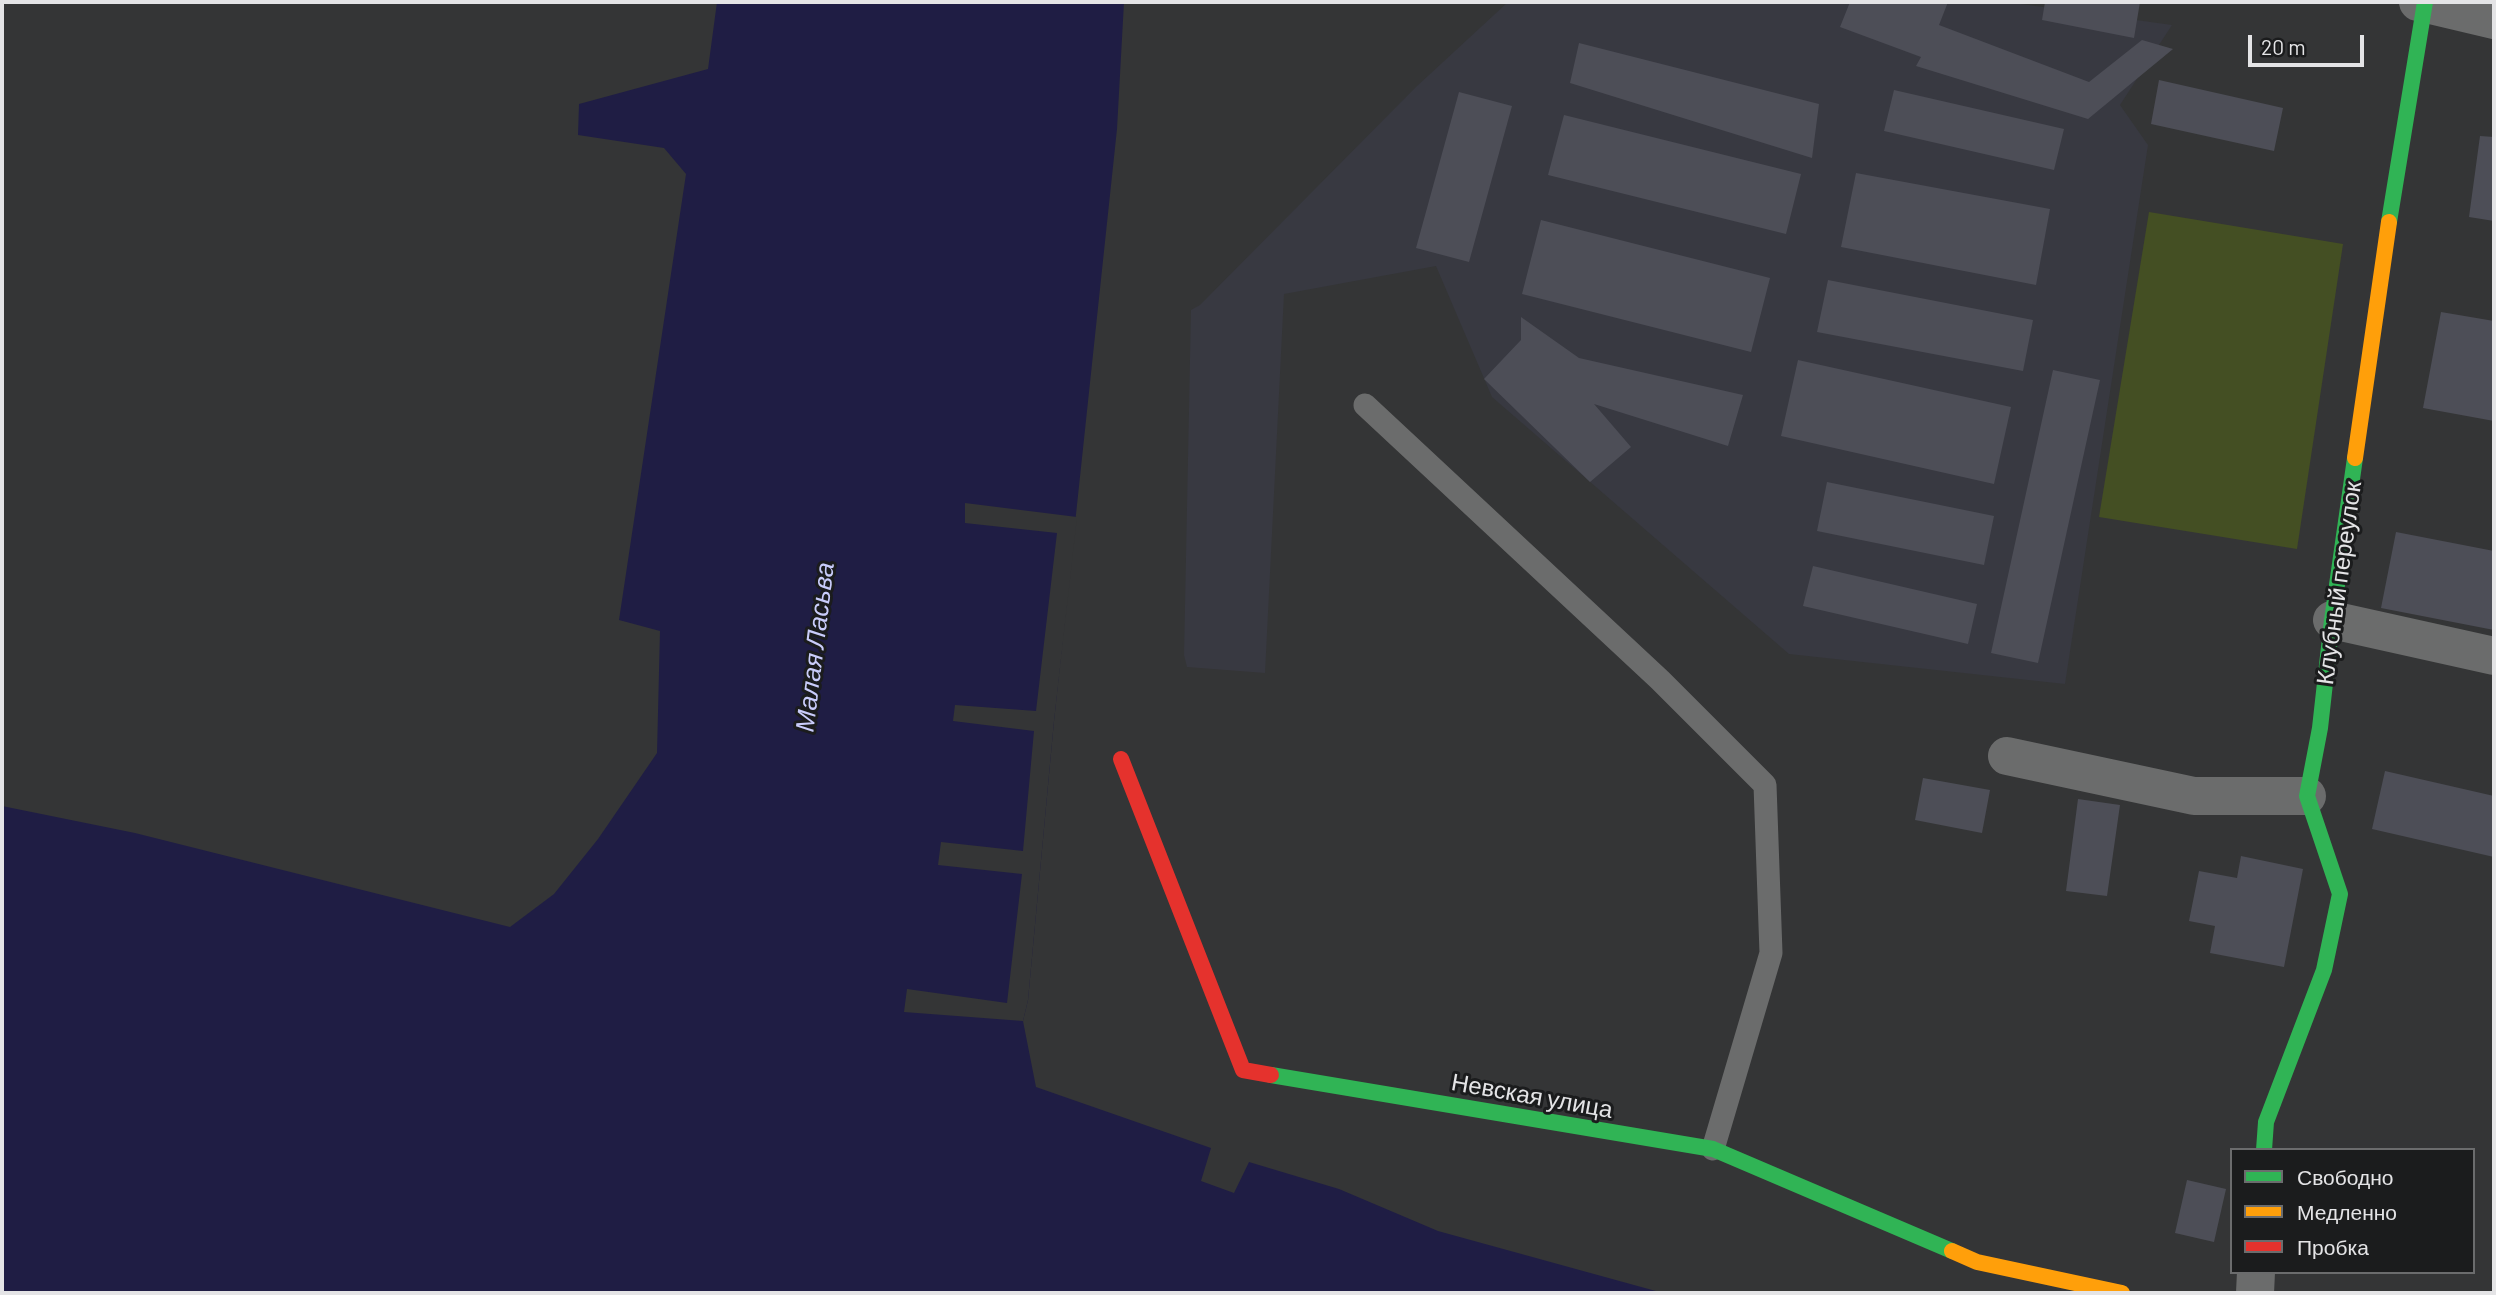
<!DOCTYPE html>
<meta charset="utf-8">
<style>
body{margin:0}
#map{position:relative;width:2496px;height:1295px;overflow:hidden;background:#343536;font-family:Barlow,sans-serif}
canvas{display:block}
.frame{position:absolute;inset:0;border:4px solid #e4e4e6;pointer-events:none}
.legend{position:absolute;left:2230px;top:1148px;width:245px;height:126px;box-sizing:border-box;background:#1b1c1d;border:2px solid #6b6c6d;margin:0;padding:9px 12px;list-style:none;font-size:21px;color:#e4e4e6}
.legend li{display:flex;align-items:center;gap:14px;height:35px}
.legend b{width:35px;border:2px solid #6b6c6d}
.scale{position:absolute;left:2248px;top:35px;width:116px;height:32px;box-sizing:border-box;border:4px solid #e4e4e6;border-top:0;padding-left:9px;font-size:21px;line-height:24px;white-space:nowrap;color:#e4e4e6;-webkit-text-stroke:5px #1b1c1d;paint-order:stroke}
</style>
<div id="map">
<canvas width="2496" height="1295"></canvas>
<div class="frame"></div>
<ul class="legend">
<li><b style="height:9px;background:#30b455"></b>Свободно</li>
<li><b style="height:9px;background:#ff9f0a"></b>Медленно</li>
<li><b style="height:9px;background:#e5322d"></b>Пробка</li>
</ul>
<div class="scale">20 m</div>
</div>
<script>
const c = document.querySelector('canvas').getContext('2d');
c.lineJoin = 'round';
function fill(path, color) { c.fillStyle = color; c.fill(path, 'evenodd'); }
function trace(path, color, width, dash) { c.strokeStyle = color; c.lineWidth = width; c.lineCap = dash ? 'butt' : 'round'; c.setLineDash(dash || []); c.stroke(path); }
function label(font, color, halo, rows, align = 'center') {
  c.font = font + ' Barlow,sans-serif'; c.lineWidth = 6; c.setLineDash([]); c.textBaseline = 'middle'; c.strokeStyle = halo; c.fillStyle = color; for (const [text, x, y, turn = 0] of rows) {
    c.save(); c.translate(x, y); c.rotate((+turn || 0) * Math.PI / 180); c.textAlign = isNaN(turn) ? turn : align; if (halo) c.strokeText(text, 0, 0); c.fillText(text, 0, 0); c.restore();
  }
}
fill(new Path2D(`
 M1508,2H2007L2172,25L2120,105L2148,145L2065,684L1789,654L1492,397L1436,266L1284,294L1265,673L1187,667L1184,655L1191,310L1200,305L1416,87Z`), '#383941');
fill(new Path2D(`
 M2149,212L2343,244L2297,549L2099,517Z`), '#444f23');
fill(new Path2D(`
 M717,2H1124L1117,129L1054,721L1028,1000L1023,1021L1036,1087L1211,1148L1201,1181L1234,1193L1249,1162L1339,1189L1438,1231L1663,1293H2V806L135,833L510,927L554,894L598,839L657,753L660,631L619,620L686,174L664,148L578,135L579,104L708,69Z`), '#1f1d44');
fill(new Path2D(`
 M965,503L1077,517L1054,721L1028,1000L1023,1021L904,1012L907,989L1007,1003L1022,874L938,865L941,842L1023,851L1034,731L953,721L955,705L1036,711L1057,533L965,523Z`), '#343536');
fill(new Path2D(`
 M1850,2H1948L1939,25L2089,82L2142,40L2173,49L2088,119L1916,66L1921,57L1840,27Z
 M2045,2H2140L2134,38L2042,20Z
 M1579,43L1819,104L1812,158L1570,83Z
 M2159,80L2283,108L2274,151L2151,124Z
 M1894,90L2064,129L2054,170L1884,131Z
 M1459,92L1512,106L1469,262L1416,248Z
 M1564,115L1801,174L1786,234L1548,175Z
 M2480,136L2494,137V221L2469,217Z
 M1856,173L2050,209L2036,285L1841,247Z
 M1541,220L1770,278L1751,352L1522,294Z
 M1828,280L2033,320L2023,371L1817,332Z
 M2441,312L2494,321V421L2423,408Z
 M1521,317L1579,358L1743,395L1728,446L1594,404L1631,447L1590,482L1484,379L1521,340Z
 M1798,360L2011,407L1994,484L1781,436Z
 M2053,370L2100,380L2038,663L1991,653Z
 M1827,482L1994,516L1984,565L1817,531Z
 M2396,532L2494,551V630L2381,608Z
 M1813,566L1977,604L1968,644L1803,606Z
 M2385,771L2494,796V857L2372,829Z
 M1923,778L1990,790L1982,833L1915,820Z
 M2078,799L2120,805L2107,896L2066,891Z
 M2241,856L2303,869L2284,967L2210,953L2215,926L2189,921L2199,871L2237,878Z
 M2187,1180L2226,1189L2214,1242L2175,1233Z`), '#4d4e57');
trace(new Path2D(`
 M1365,405L1660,680L1765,785L1771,953L1713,1149`), '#6b6c6c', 23);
trace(new Path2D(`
 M2418,2L2494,20
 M2332,620L2494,656
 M2007,756L2194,796H2307
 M2255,1293L2256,1272`), '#6b6c6c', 38);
trace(new Path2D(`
 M2389,222L2425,2
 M1271,1075L1713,1149L1952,1251
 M2264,1150L2266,1122L2324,970L2340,894L2307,796L2320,728L2332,620L2355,458`), '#30b455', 16);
trace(new Path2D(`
 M2355,458L2389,222
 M1952,1251L1977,1262L2122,1293`), '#ff9f0a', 16);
trace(new Path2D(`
 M1121,759L1243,1070L1271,1075`), '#e5322d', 16);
label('24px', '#e4e4e6', '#1b1c1d', [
 ["Клубный переулок",2339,583,-82],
 ["Невская улица",1532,1096,10]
]);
label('italic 26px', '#c9ccfa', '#1b1c1d', [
 ["Малая Ласьва",815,647,-83]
]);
</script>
